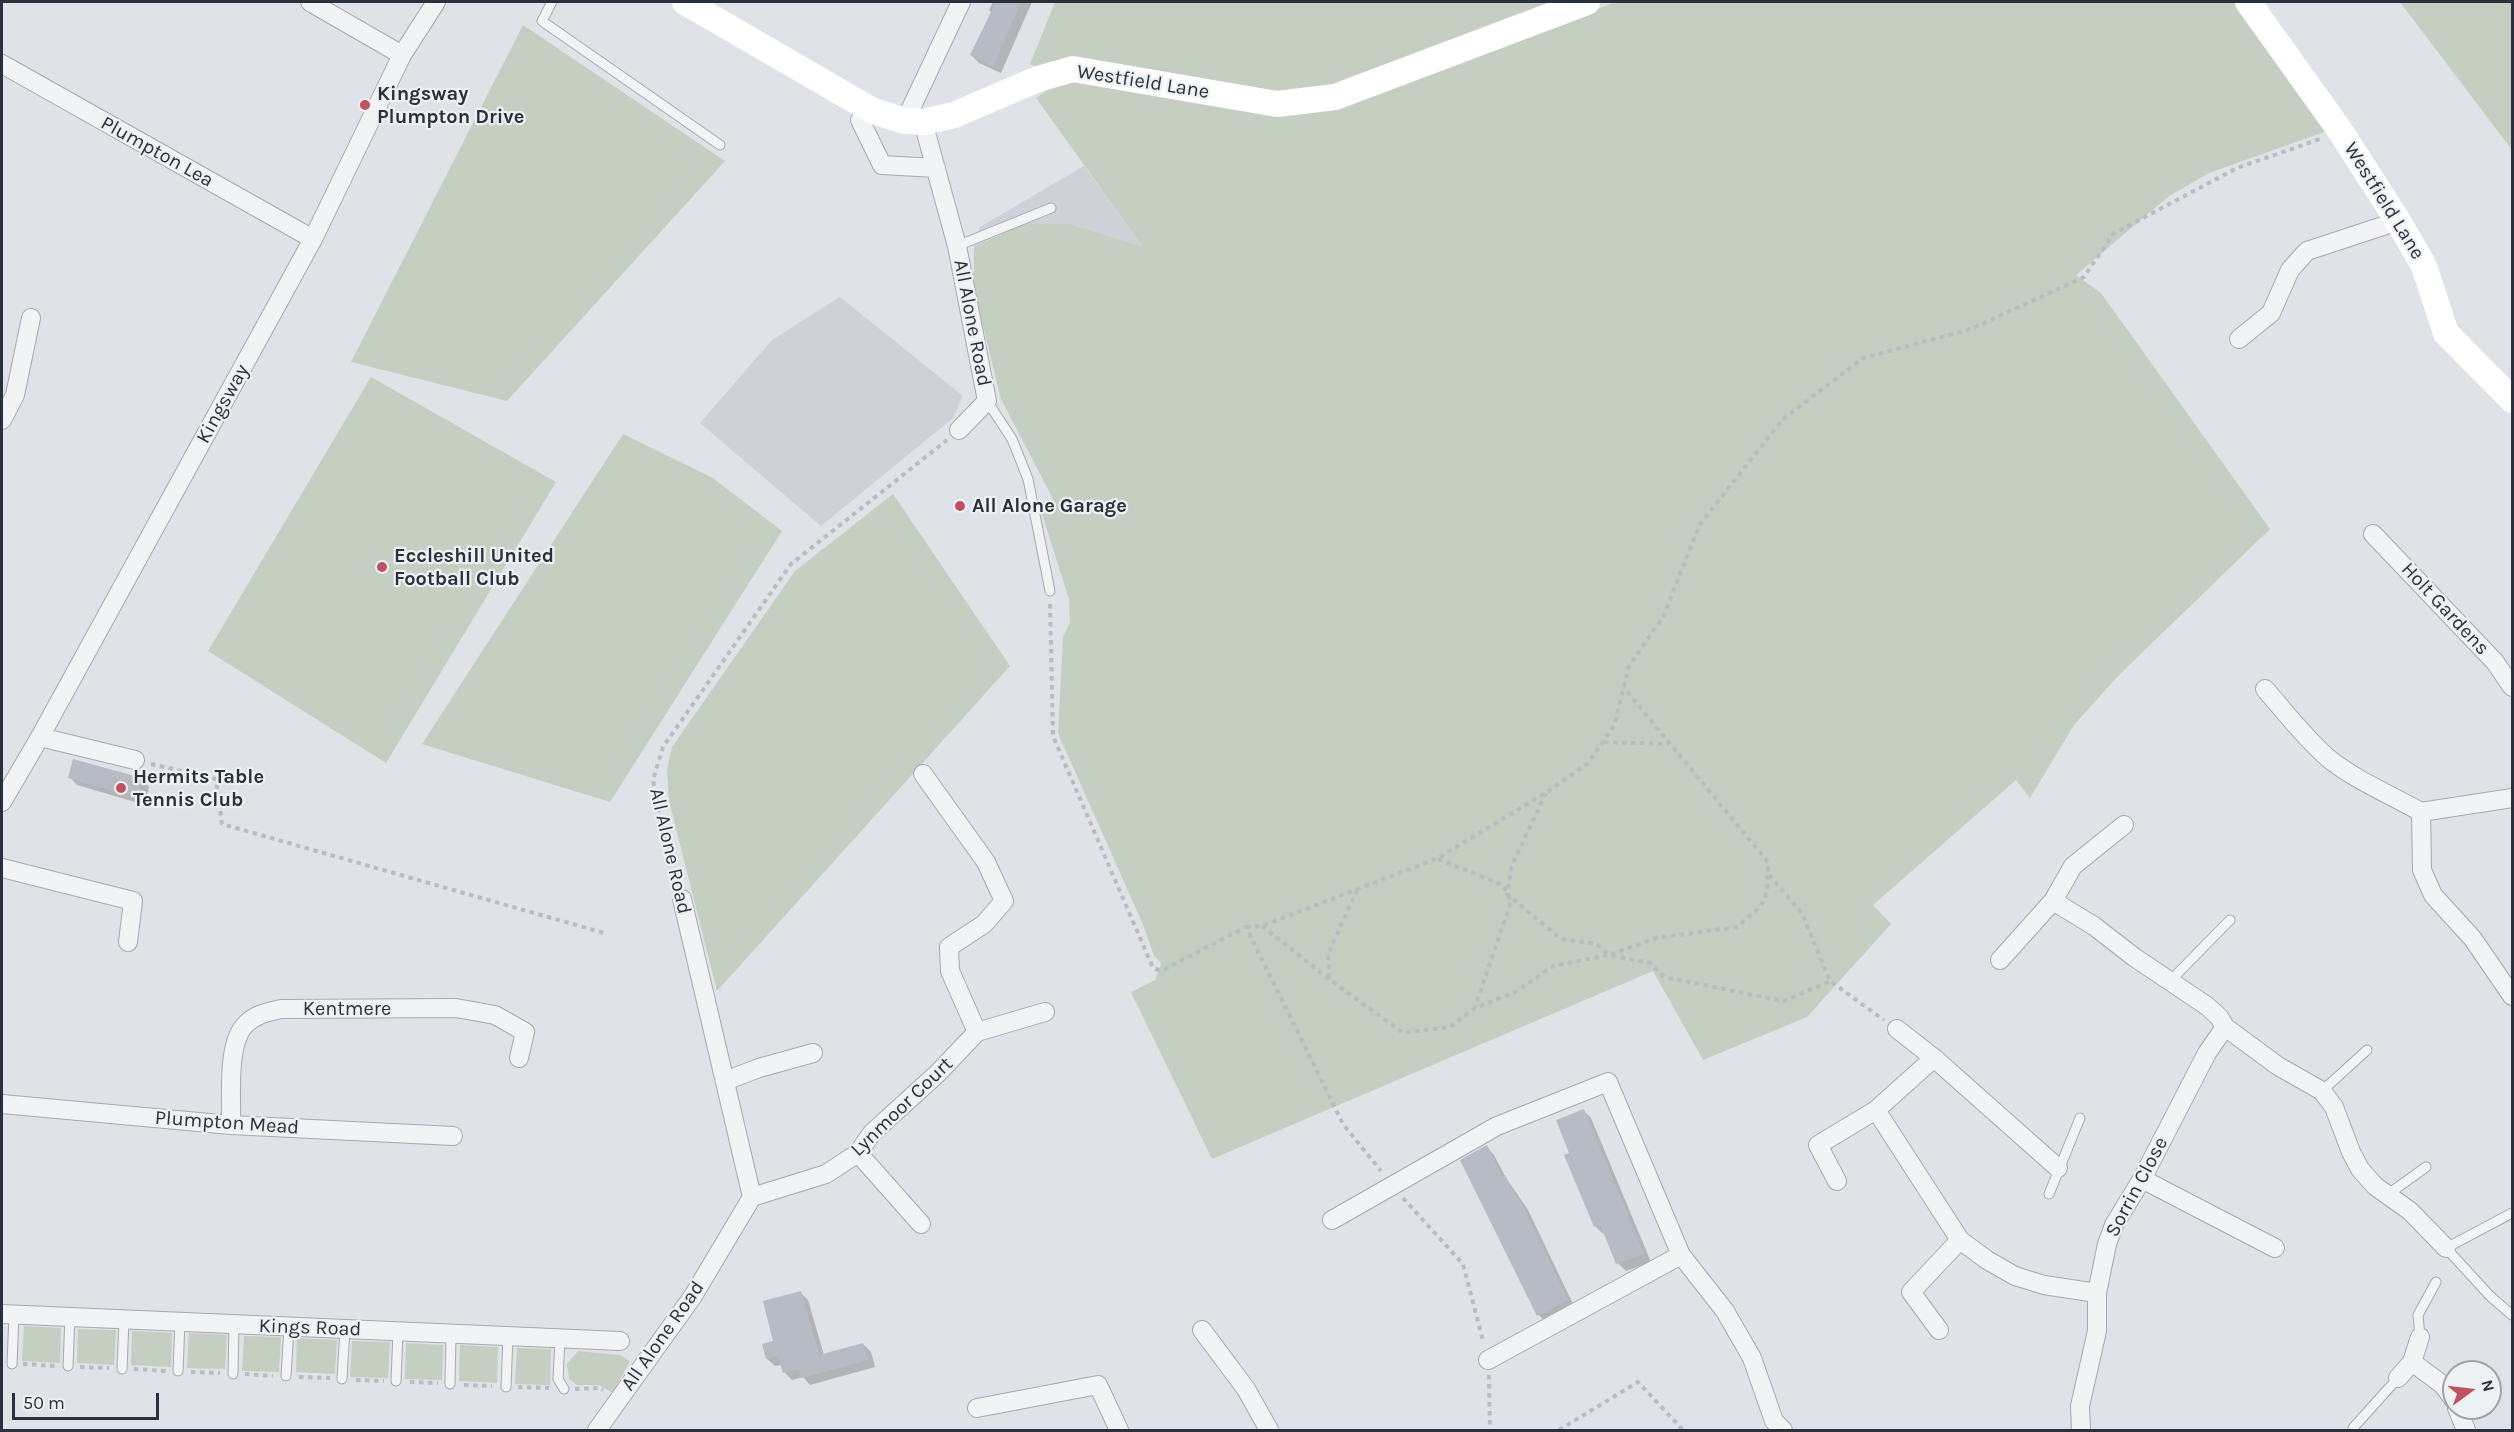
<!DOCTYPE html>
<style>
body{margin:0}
#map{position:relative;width:2514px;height:1432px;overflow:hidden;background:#dfe2e7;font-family:Karla,sans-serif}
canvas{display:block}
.frame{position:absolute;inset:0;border:3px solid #2a303c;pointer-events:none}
.north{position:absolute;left:2442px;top:1360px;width:60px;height:60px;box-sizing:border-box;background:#eef1f4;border:2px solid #a0a4aa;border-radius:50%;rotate:75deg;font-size:16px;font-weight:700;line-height:24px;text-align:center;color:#2a303c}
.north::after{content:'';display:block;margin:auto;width:21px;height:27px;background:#be5261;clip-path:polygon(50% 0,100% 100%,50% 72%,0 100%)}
.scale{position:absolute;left:12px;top:1393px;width:147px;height:27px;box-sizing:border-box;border:3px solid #2a303c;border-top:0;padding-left:8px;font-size:18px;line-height:21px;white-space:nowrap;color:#2a303c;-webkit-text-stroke:4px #eef1f4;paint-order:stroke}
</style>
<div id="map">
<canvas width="2514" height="1432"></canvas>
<div class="frame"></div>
<div class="north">N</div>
<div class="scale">50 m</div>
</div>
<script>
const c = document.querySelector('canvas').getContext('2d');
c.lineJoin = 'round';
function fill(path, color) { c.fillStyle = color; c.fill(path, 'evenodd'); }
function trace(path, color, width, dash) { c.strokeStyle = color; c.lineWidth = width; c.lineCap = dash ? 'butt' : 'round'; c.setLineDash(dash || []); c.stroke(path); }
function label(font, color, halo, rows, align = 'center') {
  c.font = font + ' Karla,sans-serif'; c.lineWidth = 4.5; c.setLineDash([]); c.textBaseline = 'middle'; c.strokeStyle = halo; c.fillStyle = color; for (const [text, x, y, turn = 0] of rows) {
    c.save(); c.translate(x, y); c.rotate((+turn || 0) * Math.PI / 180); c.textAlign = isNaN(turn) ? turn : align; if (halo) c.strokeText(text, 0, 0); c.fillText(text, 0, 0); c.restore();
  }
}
fill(new Path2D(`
 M1084,166L1144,248L1070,224L1025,223L974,247L980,227Z
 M840,297L963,396L953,418L821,526L700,423L772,340Z`), '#ced1d8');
fill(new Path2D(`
 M1055,2H1559L1376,72L1298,95L1038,68L1030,64Z
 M1616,2H2235L2327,131L2209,173L2169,196L2076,275L2101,293L2270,529L2119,675L2074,725L2030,798L2016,780L1873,905L1891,924L1807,1017L1703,1060L1653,971L1212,1159L1131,992L1155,980L1161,963L1154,956L1144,927L1058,733L1063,637L1070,622L1069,599L1039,505L1053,499L1001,399L972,281L974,271V247L1025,223L1070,224L1143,247L1036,98L1057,83L1084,76L1250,107L1509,43Z
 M2400,2H2512V150Z
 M523,25L725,161L507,401L351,362Z
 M371,377L556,482L386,763L208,651Z
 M623,434L713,478L782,531L610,802L422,744Z
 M893,494L1010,666L717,991L669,801L667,770L672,747L795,571Z
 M24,1326L61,1328L60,1363L22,1361Z
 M78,1329L116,1330L114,1365L77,1363Z
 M132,1331L172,1333L171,1367L131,1365Z
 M189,1333L227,1335L225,1369L187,1368Z
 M244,1336L281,1337L279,1372L242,1371Z
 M297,1338L337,1340L335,1374L296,1372Z
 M352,1341L390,1342L388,1378L350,1377Z
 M406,1343L443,1345L442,1380L405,1379Z
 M460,1345L498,1347L497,1383L459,1381Z
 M517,1348L551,1349L550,1385L515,1384Z
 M578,1351L620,1355L630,1361L613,1393L599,1385H577L569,1379L567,1364Z`), '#c5cfc1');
fill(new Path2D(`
 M993,2H1032L1001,73L979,63L971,55L992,13L989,10Z
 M70,777L142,779L149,787L145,805L77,785Z
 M1583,1110L1591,1118L1651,1262L1626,1271L1618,1263L1605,1232L1603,1234L1595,1226L1571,1153Z
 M1487,1147L1494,1155L1506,1178L1527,1208L1575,1308L1546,1323L1539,1315Z
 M800,1292L808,1300L824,1355L863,1344L871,1352L875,1367L810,1385L803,1377L792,1380L784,1372L782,1365L775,1366L767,1359Z`), '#0003');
fill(new Path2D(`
 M996,2H1021L993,67L970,55Z
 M73,759L142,778L137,798L68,778Z
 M1584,1109L1644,1254L1616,1264L1600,1224L1594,1227L1564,1155L1569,1153L1556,1120Z
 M1487,1145L1502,1177L1505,1175L1517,1199L1519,1198L1568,1300L1537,1316L1460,1160Z
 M801,1291L819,1355L863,1343L868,1360L801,1378L799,1369L783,1373L778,1356L766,1359L762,1344L773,1341L763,1301Z`), '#b7bbc3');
const lane = new Path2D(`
 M552,2L542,21L720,145
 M957,246L1051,208
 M987,401L1012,439L1028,479L1050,591
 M2171,980L2230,920
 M2322,1091L2367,1050
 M2049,1194L2080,1118
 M2387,1195L2426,1167
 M2512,1213L2446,1248L2490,1296L2512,1315
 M2420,1337L2418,1315L2436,1282
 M560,1339L558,1379L564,1389
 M12,1364L14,1315
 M68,1366L70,1317
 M122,1369L124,1320
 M178,1371L180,1322
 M233,1374L234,1325
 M286,1376L289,1327
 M342,1379L345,1329
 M396,1381L398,1332
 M450,1384L451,1334
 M506,1387L508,1336
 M2353,1428L2398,1378`);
const street = new Path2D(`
 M310,2L402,55
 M2,64L313,239
 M860,120L882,165L936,168
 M905,121L961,2
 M923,122L957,246L987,401L959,430
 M2239,339L2271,313L2290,270L2307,251L2398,221
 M2,420L15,395L31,318
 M2373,534L2495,662L2512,687
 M2265,689C2285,712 2305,738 2328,758C2355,780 2391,795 2421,812L2422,870L2433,895L2473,939L2512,996
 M40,737L135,760
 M2,802L40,737L313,239L402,55L436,2
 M2421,812L2512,798
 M2,868L133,901L128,942
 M2053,901L2094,926L2134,957L2207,1006L2219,1017L2225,1027L2278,1066L2322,1091L2334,1107L2351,1152L2360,1169L2375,1186L2410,1211L2446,1248
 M2000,960L2053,901L2073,866L2124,825
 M1897,1029L1934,1058L2058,1168
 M977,1032L1045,1012
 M725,1081L759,1068L813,1053
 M2,1104L231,1125L453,1136
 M1876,1110L1960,1240L1987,1260L2015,1276L2044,1285L2097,1293
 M231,1125C232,1098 226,1043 246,1024C256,1014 268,1012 281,1009L456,1008L495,1015L525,1032L519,1058
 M858,1153L921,1224
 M2142,1179L2275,1248
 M1837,1181L1818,1145L1876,1110L1934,1058
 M752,1197L826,1174L858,1153L872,1133L938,1073L977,1032L950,971L949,947L984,924L1004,901L986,862L923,774
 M1332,1220L1497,1126L1608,1082L1681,1255L1725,1311L1752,1358L1774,1421L1783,1430
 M2,1314L620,1341
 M1202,1330L1246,1389L1269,1430
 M1939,1330L1911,1292L1960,1240
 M1488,1360L1681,1255
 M2412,1362L2420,1337
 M2398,1378L2412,1362L2443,1385L2454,1400
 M977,1408L1098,1385L1119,1430
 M2457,1408L2466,1430
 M597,1430L693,1296L752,1197L682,899
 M2081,1430L2080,1406L2097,1331V1293L2107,1244L2114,1225L2142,1179L2207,1053L2225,1027`);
trace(lane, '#a5a9b0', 11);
trace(street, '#a5a9b0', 20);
trace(new Path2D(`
 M1050,604L1053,736L1153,968L1159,970L1165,969L1246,927L1343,1124L1381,1171
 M1604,742L1669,744
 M151,764L216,779L222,824L604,933
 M1546,793L1512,865L1507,894L1561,939L1597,944L1609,955L1656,938L1737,927L1761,906L1767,892L1768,862L1624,688
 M1438,859L1503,885L1511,902L1475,1007
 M1769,875L1802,913L1830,981L1884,1020
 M677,882L661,823L653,780L663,747L791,564L947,440
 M1262,926L1329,979L1403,1033L1450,1027L1475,1008L1517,991L1553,966L1609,955L1650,963L1664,977L1784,1001L1830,981
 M1246,927L1262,926L1438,858L1547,792L1588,763L1614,726L1629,666L1663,617L1700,524L1783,419L1863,358L1971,329L2084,277L2113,234L2237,168L2320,139
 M1329,978L1328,954L1357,890
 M1403,1198L1463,1264L1483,1341
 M23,1364L55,1366
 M80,1367L109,1368
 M134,1369L166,1371
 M191,1372L220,1373
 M245,1374L273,1376
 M1489,1375L1490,1430
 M299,1377L330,1378
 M356,1380L384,1381
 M410,1382L438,1383
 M464,1385L492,1386
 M518,1387L549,1388
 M575,1389L598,1388L603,1390
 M1559,1430L1638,1382L1683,1430`), '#b9bcc1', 4, [4.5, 4.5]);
trace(lane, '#f1f3f5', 9);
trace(street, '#f1f3f5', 18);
trace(new Path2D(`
 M685,2L873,111L905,121L923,122L954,115L1038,79L1073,69L1277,104L1335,97L1587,2
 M2248,2L2341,132L2398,221L2424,266L2446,333L2512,400`), '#fff', 26);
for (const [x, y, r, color] of [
 [365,105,6,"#be5261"],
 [960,506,6,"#be5261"],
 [382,567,6,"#be5261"],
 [121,788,6,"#be5261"]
]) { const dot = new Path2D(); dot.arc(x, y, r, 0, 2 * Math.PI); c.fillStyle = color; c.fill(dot); trace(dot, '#eef1f4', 2); }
label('20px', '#2a303c', '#eef1f4', [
 ["Westfield Lane",1143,82,9],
 ["Plumpton Lea",157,152,29],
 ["Westfield Lane",2384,201,58],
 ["All Alone Road",972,323,79],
 ["Kingsway",223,404,-61],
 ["Holt Gardens",2445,609,47],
 ["All Alone Road",670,851,77],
 ["Kentmere",347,1009],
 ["Lynmoor Court",902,1107,-44],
 ["Plumpton Mead",227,1123,4],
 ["Sorrin Close",2137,1187,-62],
 ["Kings Road",310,1328,2],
 ["All Alone Road",663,1336,-55]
]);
label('bold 20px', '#2a303c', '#eef1f4', [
 ["Kingsway",377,94],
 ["Plumpton Drive",377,117],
 ["All Alone Garage",972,506],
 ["Eccleshill United",394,556],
 ["Football Club",394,579],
 ["Hermits Table",133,777],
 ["Tennis Club",133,800]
], 'left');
</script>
